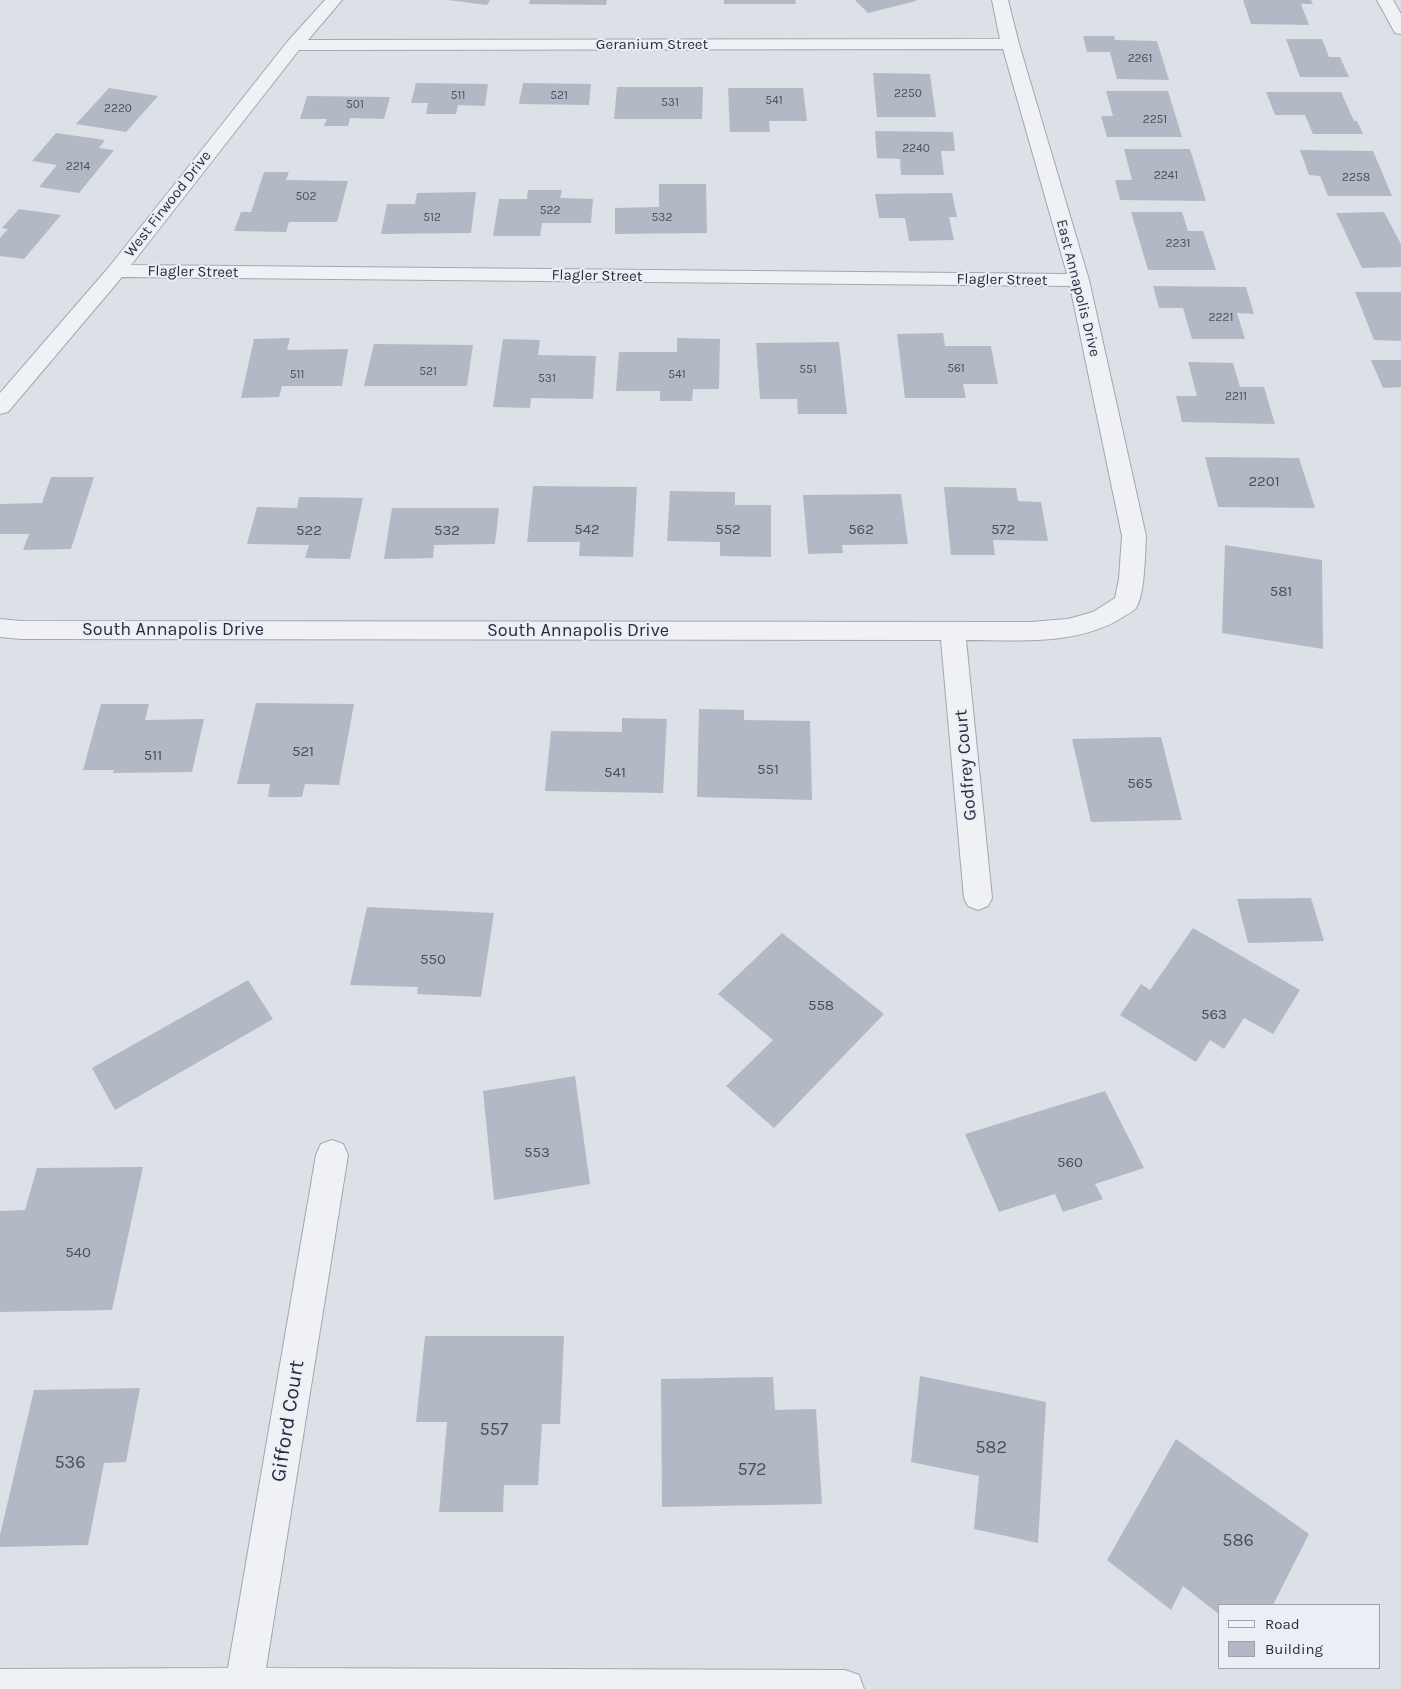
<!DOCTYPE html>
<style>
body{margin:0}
#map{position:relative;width:1401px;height:1689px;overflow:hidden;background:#dce0e7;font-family:Karla,sans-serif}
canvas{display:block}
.legend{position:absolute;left:1218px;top:1604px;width:162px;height:65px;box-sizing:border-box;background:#ebeff5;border:1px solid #9ca2ac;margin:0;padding:6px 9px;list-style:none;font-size:15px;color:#252e3e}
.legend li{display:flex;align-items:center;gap:10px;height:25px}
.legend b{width:25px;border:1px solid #9ca2ac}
</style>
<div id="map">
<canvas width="1401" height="1689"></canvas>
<ul class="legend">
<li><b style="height:6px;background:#eff1f5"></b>Road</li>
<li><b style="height:14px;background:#b3b9c4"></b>Building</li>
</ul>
</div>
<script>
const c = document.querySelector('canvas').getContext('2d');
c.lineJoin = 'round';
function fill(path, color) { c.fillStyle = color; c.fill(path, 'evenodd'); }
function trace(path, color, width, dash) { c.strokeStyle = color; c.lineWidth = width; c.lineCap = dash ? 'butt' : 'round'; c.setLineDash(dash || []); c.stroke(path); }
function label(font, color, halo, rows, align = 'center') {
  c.font = font + ' Karla,sans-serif'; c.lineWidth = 4; c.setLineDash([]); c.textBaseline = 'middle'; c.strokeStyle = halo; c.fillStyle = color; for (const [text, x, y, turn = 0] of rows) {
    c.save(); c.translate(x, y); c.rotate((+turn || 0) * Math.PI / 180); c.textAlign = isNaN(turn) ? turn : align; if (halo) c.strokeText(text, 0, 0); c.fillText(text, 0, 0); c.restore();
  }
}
fill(new Path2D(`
 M448,0H490L487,5Z
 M530,0H607L606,5L529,4Z
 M724,0H795L796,4H724Z
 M855,0H916V1L868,13Z
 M1243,0H1311L1313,4H1301L1309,25L1251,24Z
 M1083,36H1114L1115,40L1157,41L1169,80L1117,79L1110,52H1087Z
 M1286,39H1322L1329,57H1340L1349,77H1300Z
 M873,73L930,74L936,117H877Z
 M416,83L488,84L485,106L458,105L456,114H426L428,103H411Z
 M523,83L591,84L589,105L519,104Z
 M617,87H703L702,119H614Z
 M109,88L158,96L126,132L76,124Z
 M728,88H803L807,121H769L770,132H730Z
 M1106,91H1168L1182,137H1107L1101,116H1113Z
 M1266,92H1341L1354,121H1357L1363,134H1313L1305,115H1275Z
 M307,96L390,97L384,119L350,118L348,126H324L327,119H300Z
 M875,131L953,132L955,151H941L944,175H901L900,159L877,158Z
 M56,133L105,140L99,148L114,150L79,193L39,187L57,165L32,161Z
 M1124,149H1190L1206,201L1120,200L1115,180H1132Z
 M1300,150L1373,151L1392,196H1328L1320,176L1309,175Z
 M264,172H289L286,180L348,181L337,222H289L286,232L234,231L241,212H251Z
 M659,184H706L707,233L615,234V208L659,207Z
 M528,190H562L560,198L593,199L591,223H542L540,236H493L499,199H527Z
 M476,192L471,233L381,234L387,204H415L417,193Z
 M952,193L957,217H949L954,240L909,241L905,218H879L875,194Z
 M19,209L61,215L24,259L0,256V238L8,229L2,228Z
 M1131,212H1182L1188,231H1203L1216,270H1148Z
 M1384,212L1401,244V267L1362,268L1336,213Z
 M1153,286L1246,287L1254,314L1237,313L1245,339H1192L1183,308H1159Z
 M1355,292H1401V341L1374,340Z
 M943,333L945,346H991L998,384H963L966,398H905L897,334Z
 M290,338L287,350L348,349L342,386H282L279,397L241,398L254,339Z
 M677,338L720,339L719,389H693L692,401H660V391H616L619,352H677Z
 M503,339L540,340L538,355L596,356L593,399L531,398L530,408L493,407Z
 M839,342L847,414H798L797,399H760L756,343Z
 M374,344L473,345L467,386H364Z
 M1371,360H1401V387L1383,388Z
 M1188,362L1233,363L1240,387H1264L1275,424L1182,422L1176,396H1197Z
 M1205,457L1299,458L1315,508L1218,507Z
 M51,477H94L71,549L23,550L29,534H0V504L42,503Z
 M533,486L637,487L633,557L579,556L580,542H527Z
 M944,487L1016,488L1018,501L1041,502L1048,541L993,540L995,555H951Z
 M670,491L735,492V505H771V557L720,556V542L667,541Z
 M901,494L908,544L842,545L843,553L808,554L803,495Z
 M299,497L363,498L350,559L305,558L309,545L247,544L257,507L297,508Z
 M392,508H499L495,544L434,545L433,558L384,559Z
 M1225,545L1322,560L1323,649L1222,633Z
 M256,703L354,704L339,785L305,784L302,797H268L270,784H237Z
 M101,704H149L145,720L204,719L192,772L113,773L114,770H83Z
 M699,709L744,710V720L810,721L812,800L697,797Z
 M622,718L667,719L663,793L545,791L551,731L622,732Z
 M1161,737L1182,820L1091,822L1072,739Z
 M1311,898L1324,941L1248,943L1237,899Z
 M367,907L494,913L481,997L417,994L418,987L350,985Z
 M1193,928L1300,990L1273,1034L1244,1018L1224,1049L1210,1040L1196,1062L1120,1015L1141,984L1150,990Z
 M782,933L884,1014L774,1128L726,1086L773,1040L718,994Z
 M248,980L273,1019L115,1110L92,1068Z
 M575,1076L590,1184L494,1200L483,1091Z
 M1105,1091L1144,1168L1095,1184L1103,1199L1063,1212L1055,1194L999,1212L965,1134Z
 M143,1167L112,1310L0,1312V1211L25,1210L37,1168Z
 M425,1336H564L560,1424H542L538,1485H504L503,1512H439L447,1422H416Z
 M920,1376L1046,1402L1038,1543L974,1529L979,1476L911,1462Z
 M773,1377L775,1410L816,1409L822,1504L662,1507L661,1379Z
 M140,1388L126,1462L104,1463L88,1545L0,1547V1535L34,1390Z
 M1176,1439L1309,1534L1273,1605H1220V1615L1183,1586L1171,1610L1107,1560Z`), '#b3b9c4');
const minor = new Path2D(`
 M325,0H342L308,40L1000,39L992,0H1008L1019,44L1089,280L1146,536C1145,553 1145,595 1136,608C1133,612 1127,614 1123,617C1078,646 1018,640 966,640L992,898L988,906L978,910L968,906L964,898L941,640L21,639L0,637V619L21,621L1030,622L1068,619L1093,612L1115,598L1119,579L1122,536L1070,286L122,277L8,412L0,414V393L109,267L288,41ZM1003,49L1067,274L131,265L299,50Z
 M1377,0H1393L1401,14V34L1395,33Z
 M332,1140L343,1144L348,1155L266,1668L845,1670L859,1675L864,1689H0V1669L228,1668L316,1155L321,1144Z`);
trace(minor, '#a1a7b1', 2);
fill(minor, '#eff1f5');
label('12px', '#485160', null, [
 ["2261",1140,59],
 ["2250",908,94],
 ["511",458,96],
 ["521",559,96],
 ["541",774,101],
 ["531",670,103],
 ["501",355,105],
 ["2220",118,109],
 ["2251",1155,120],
 ["2240",916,149],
 ["2214",78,167],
 ["2241",1166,176],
 ["2258",1356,178],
 ["502",306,197],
 ["522",550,211],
 ["512",432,218],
 ["532",662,218],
 ["2231",1178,244],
 ["2221",1221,318],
 ["561",956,369],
 ["551",808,370],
 ["521",428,372],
 ["511",297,375],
 ["541",677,375],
 ["531",547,379],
 ["2211",1236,397]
]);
label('15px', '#252e3e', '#ebeff5', [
 ["Geranium Street",652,45],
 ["West Firwood Drive",168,204,-52],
 ["Flagler Street",193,272,1],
 ["Flagler Street",597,276,1],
 ["Flagler Street",1002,280,1],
 ["East Annapolis Drive",1078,288,76]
]);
label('15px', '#485160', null, [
 ["2201",1264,482],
 ["542",587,530],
 ["552",728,530],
 ["562",861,530],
 ["572",1003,530],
 ["522",309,531],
 ["532",447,531],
 ["581",1281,592],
 ["521",303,752],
 ["511",153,756],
 ["551",768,770],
 ["541",615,773],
 ["565",1140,784],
 ["550",433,960],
 ["558",821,1006],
 ["563",1214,1015],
 ["553",537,1153],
 ["560",1070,1163],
 ["540",78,1253]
]);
label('18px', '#252e3e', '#ebeff5', [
 ["South Annapolis Drive",173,630],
 ["South Annapolis Drive",578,631],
 ["Godfrey Court",966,765,-95]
]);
label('18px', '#485160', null, [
 ["557",494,1430],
 ["582",991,1448],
 ["536",70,1463],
 ["572",752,1470],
 ["586",1238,1541]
]);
label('21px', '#252e3e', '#ebeff5', [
 ["Gifford Court",288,1421,-81]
]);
</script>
